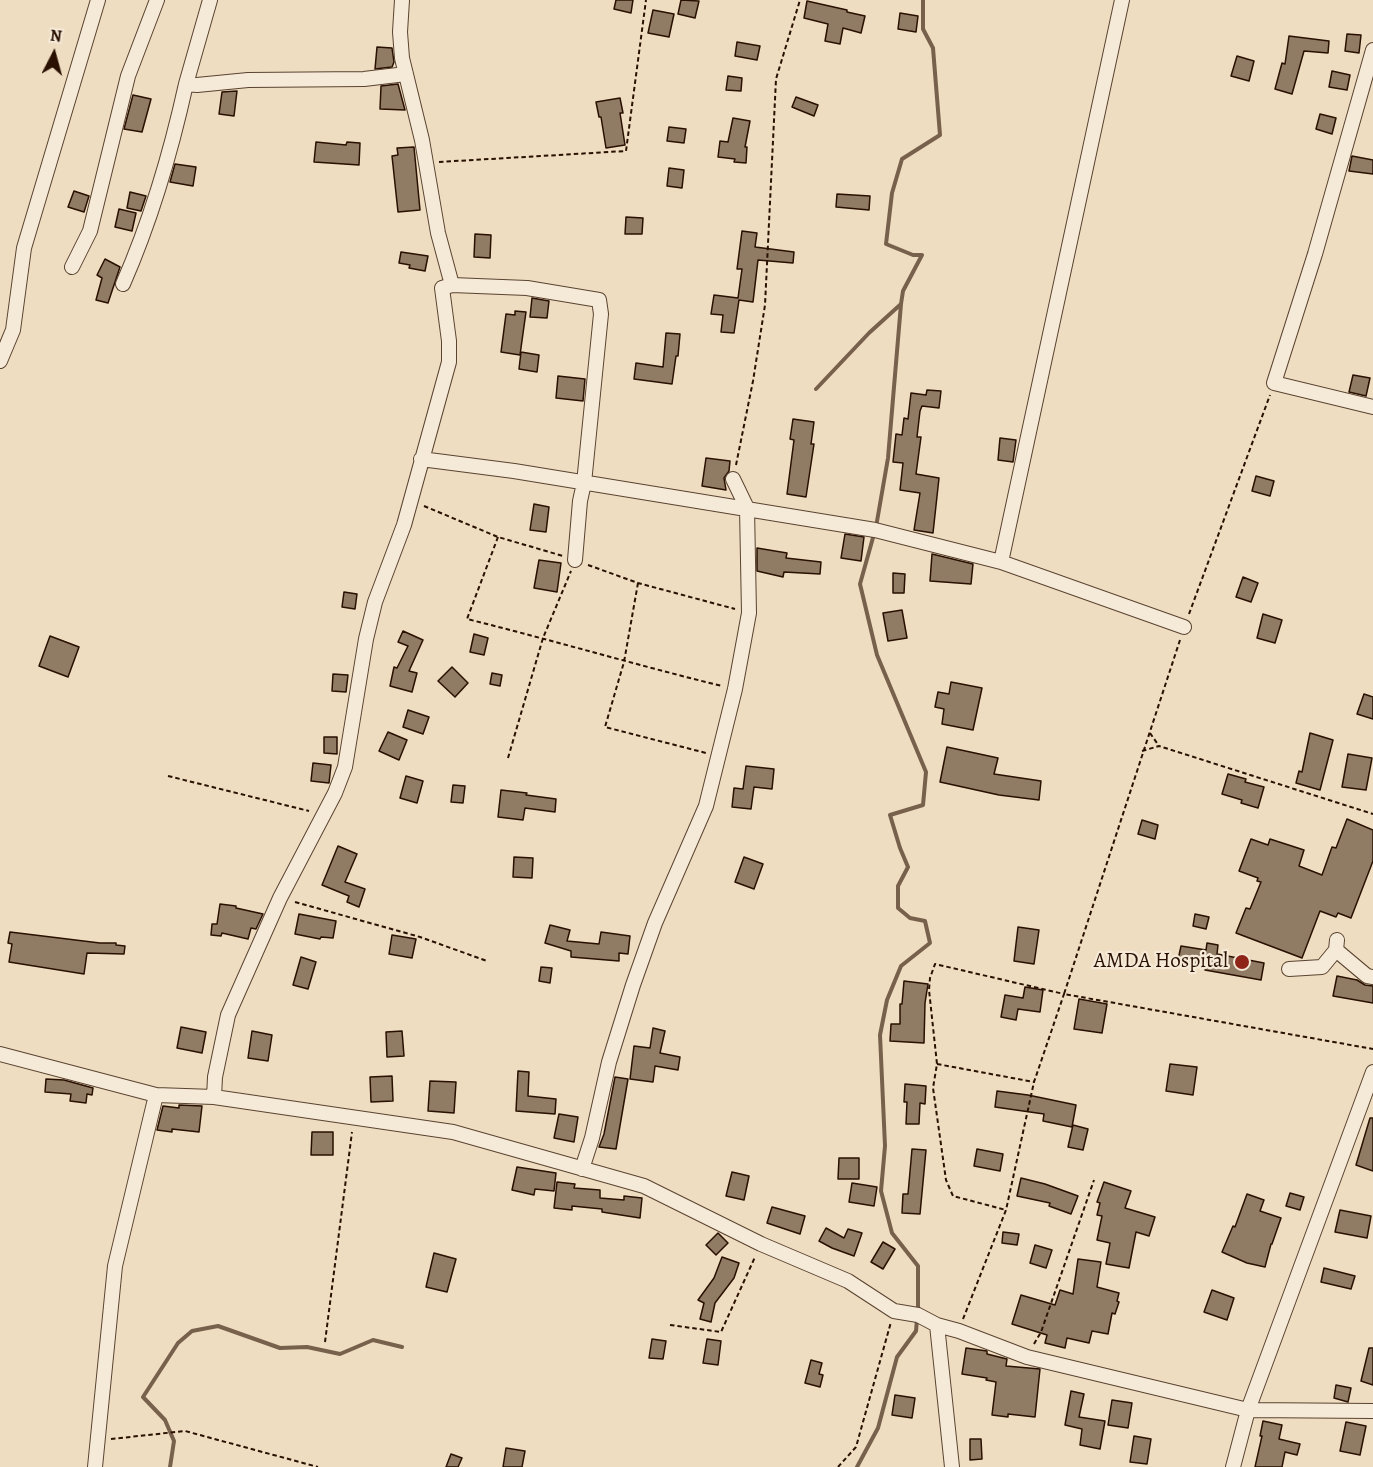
<!DOCTYPE html>
<style>
body{margin:0}
#map{position:relative;width:1373px;height:1467px;overflow:hidden;background:#efddc1;font-family:Alegreya,serif}
canvas{display:block}
.north{position:absolute;left:24px;top:24px;width:60px;height:60px;-webkit-text-stroke:4px #f5e9d7;paint-order:stroke;rotate:6deg;font-size:16px;font-weight:700;line-height:24px;text-align:center;color:#291000}
.north::after{content:'';display:block;margin:auto;width:21px;height:27px;background:#291000;clip-path:polygon(50% 0,100% 100%,50% 72%,0 100%)}
</style>
<div id="map">
<canvas width="1373" height="1467"></canvas>
<div class="north">N</div>
</div>
<script>
const c = document.querySelector('canvas').getContext('2d');
c.lineJoin = 'round';
function trace(path, color, width, dash) { c.strokeStyle = color; c.lineWidth = width; c.lineCap = dash ? 'butt' : 'round'; c.setLineDash(dash || []); c.stroke(path); }
function fill(path, color) { c.fillStyle = color; c.fill(path, 'evenodd'); }
function label(font, color, halo, rows, align = 'center') {
  c.font = font + ' Alegreya,serif'; c.lineWidth = 4.5; c.setLineDash([]); c.textBaseline = 'middle'; c.strokeStyle = halo; c.fillStyle = color; for (const [text, x, y, turn = 0] of rows) {
    c.save(); c.translate(x, y); c.rotate((+turn || 0) * Math.PI / 180); c.textAlign = isNaN(turn) ? turn : align; if (halo) c.strokeText(text, 0, 0); c.fillText(text, 0, 0); c.restore();
  }
}
trace(new Path2D(`
 M816,389L869,333L901,304L903,291L922,255H913L886,244L892,193L902,159L940,135L933,48L923,29V0
 M876,527L888,458L901,304
 M874,534L860,584L877,655L926,772L923,805L890,815L900,848L908,867L898,886V908L910,918L925,921L930,943L901,966L887,1000L880,1035L885,1146L881,1191L892,1233L918,1266V1312
 M170,1467L174,1441L165,1420L143,1397L178,1343L192,1331L218,1326L280,1348L307,1347L340,1354L373,1340L402,1347
 M857,1467L878,1428L897,1357L916,1331L917,1319`), '#78614c', 4);
const building = new Path2D(`
 M616,0H633L631,13L614,9Z
 M681,0L699,1L695,18L678,14Z
 M807,1L847,10V12L865,16L861,33L843,28L840,44L825,41L828,24L804,18Z
 M653,10L674,14L669,37L648,33Z
 M900,13L918,16L916,32L898,29Z
 M1347,34L1361,35L1359,53L1345,51Z
 M1289,36L1329,41L1328,53L1304,51L1292,94L1275,89L1282,63L1285,64Z
 M737,42L760,46L757,60L735,56Z
 M377,47L392,48L394,62L392,67L375,69Z
 M1237,56L1254,61L1249,81L1231,76Z
 M1332,71L1350,75L1347,90L1329,87Z
 M728,76L742,78L741,91L726,90Z
 M398,84L405,110L380,109L381,86Z
 M237,91L234,116L219,114L222,92Z
 M133,95L151,99L142,132L124,129Z
 M796,97L818,105L814,116L792,107Z
 M620,98L623,113H620L625,145L606,148L601,117H599L596,102Z
 M1320,114L1336,118L1332,134L1316,129Z
 M733,118L750,121L745,147H747L746,163L734,162L735,159L718,157L720,141L728,142Z
 M669,127L686,129L684,143L667,141Z
 M316,142L346,145L347,142L360,143L359,165L314,162Z
 M414,147L420,210L398,212L392,156L398,155L397,148Z
 M1352,156L1373,160V174L1349,171Z
 M175,164L196,167L193,186L170,182Z
 M669,168L684,170L682,188L667,186Z
 M74,191L89,196L84,212L68,207Z
 M130,192L146,196L141,211L127,208Z
 M837,194L870,196L869,210L836,207Z
 M119,209L136,213L132,231L115,227Z
 M626,217L643,218L642,234H625Z
 M742,231L757,233L755,247L794,252L793,263L758,260L753,302L739,300L734,333L721,332L723,315L711,314L714,295L738,298L742,269H737Z
 M475,234L491,235L490,258L474,257Z
 M401,252L428,256L425,271L409,268L410,265L399,263Z
 M105,259L120,267L108,303L96,300L102,278L97,275Z
 M532,298L549,301L547,318L530,317Z
 M515,311L526,312L520,355L501,352L506,314L515,315Z
 M666,333L680,334L678,356H676L672,384L634,379L636,363L663,367Z
 M521,352L539,355L537,372L519,369Z
 M1353,375L1370,378L1366,396L1349,392Z
 M558,376L585,379L583,401L556,398Z
 M927,390L941,391L939,408L922,406L920,411L917,437H921L916,474L939,478L933,533L914,530L920,493L900,490L903,463L893,462L896,434L902,435L904,418L908,419L911,393L926,395Z
 M793,419L814,422L811,444H814L806,497L787,494L794,440L790,439Z
 M1000,438L1016,440L1013,462L998,460Z
 M706,458L730,461L729,471L724,478L726,490L702,486Z
 M1256,476L1274,481L1270,496L1252,491Z
 M534,504L549,507L546,532L530,530Z
 M845,534L864,537L861,561L841,558Z
 M757,548L787,553L786,558L821,562L820,574L784,572L783,577L757,571Z
 M932,554L973,564L971,584L930,581Z
 M539,560L561,563L557,592L534,588Z
 M893,573L905,574L904,593H893Z
 M1243,577L1258,583L1251,602L1236,597Z
 M344,592L357,594L355,609L342,607Z
 M902,610L907,638L888,641L883,613Z
 M1263,614L1282,620L1275,643L1257,638Z
 M403,631L423,640L409,671L417,673L412,692L390,686L394,667L397,668L408,646L398,642Z
 M474,634L488,638L484,655L470,652Z
 M50,636L79,647L68,677L39,666Z
 M452,667L468,683L455,697L438,681Z
 M492,673L502,675L500,686L490,684Z
 M333,674L348,675L346,692L332,691Z
 M951,682L982,688L973,730L942,724L944,709L935,707L938,692L949,694Z
 M1364,694L1373,697V719L1357,714Z
 M408,710L429,717L423,734L403,727Z
 M388,732L407,740L399,760L379,751Z
 M1310,733L1333,740L1320,790L1296,783L1299,771L1302,772Z
 M324,737H337V754L324,753Z
 M947,747L998,758L994,774L1041,781L1039,800L999,795L940,782Z
 M1348,754L1372,758L1366,790L1342,787Z
 M313,763L331,765L329,783L311,781Z
 M746,766L774,769L772,789L754,787L751,809L732,807L734,788L743,789Z
 M1228,774L1246,779L1245,782L1264,787L1258,808L1241,803L1242,800L1222,794Z
 M406,776L423,781L417,803L400,798Z
 M453,785L465,786L463,803L451,802Z
 M501,790L527,793L526,795L556,799L555,812L525,808L523,820L498,817Z
 M1347,819L1373,830V861L1351,918L1338,913L1336,917L1320,911L1302,958L1236,933L1246,908L1250,909L1261,882L1257,881L1258,878L1239,871L1251,839L1268,845L1270,839L1304,850L1299,866L1322,875L1332,847L1336,848Z
 M1142,820L1158,825L1155,839L1138,834Z
 M338,846L357,854L345,882L365,889L359,907L347,902L349,896L322,885Z
 M514,857L533,858L532,878L513,877Z
 M744,857L763,864L754,889L735,882Z
 M220,904L236,906V908L263,914L256,929L251,928L248,939L222,933L221,936L211,935L212,924H217Z
 M299,914L336,921L333,938L321,937L320,939L295,934Z
 M1195,914L1209,917L1206,929L1193,926Z
 M550,925L570,930L567,941L599,944L601,932L630,936L628,954L619,953V961L571,957V951L545,943Z
 M1018,927L1039,930L1034,964L1014,961Z
 M10,932L100,943H116V945L125,946L124,954L87,953L84,974L9,962L12,944L8,943Z
 M392,935L416,939L412,958L389,954Z
 M1207,943L1218,945L1217,954L1264,963L1261,980L1205,970L1206,965L1178,960L1181,946L1206,950Z
 M301,957L316,962L308,989L293,985Z
 M541,967L552,968L550,983L539,981Z
 M1337,976L1357,980L1365,985L1373,986V1003L1333,996Z
 M904,981L928,984L925,1003L924,1043L890,1041L891,1024H900V1004H902Z
 M1025,987L1043,990L1040,1012L1018,1009L1016,1020L1001,1017L1005,995L1023,998Z
 M1079,999L1107,1004L1102,1033L1074,1029Z
 M181,1027L206,1032L202,1053L177,1048Z
 M653,1028L665,1031L660,1053L680,1057L678,1070L655,1066L653,1082L630,1079L634,1046L650,1048Z
 M252,1031L272,1035L268,1061L248,1058Z
 M402,1031L404,1056L387,1057L386,1032Z
 M1170,1064L1197,1067L1193,1095L1166,1091Z
 M518,1071L529,1072L528,1096L556,1099L555,1114L516,1111Z
 M392,1076L393,1101L371,1102L370,1077Z
 M615,1077L628,1079L616,1149L599,1147L604,1134Z
 M46,1079L64,1080L93,1088L92,1095L87,1094L86,1103L70,1101L71,1094L45,1092Z
 M430,1081L456,1082L454,1113L428,1111Z
 M905,1084L926,1086L925,1104L920,1103L919,1124H906L907,1102H904Z
 M997,1091L1028,1095L1076,1105L1072,1127L1043,1121L1044,1114L995,1107Z
 M179,1105L202,1106L199,1132L172,1129V1132L157,1130L163,1106L179,1108Z
 M559,1114L578,1117L574,1142L554,1138Z
 M1370,1118H1373V1171L1356,1165Z
 M1073,1125L1088,1129L1083,1150L1068,1147Z
 M312,1132H333V1155H311Z
 M912,1149L926,1150L920,1214L902,1213L903,1194H908Z
 M977,1149L1003,1154L1000,1171L974,1166Z
 M839,1158H859V1179H838Z
 M517,1167L556,1173L554,1191L535,1189L534,1195L512,1190Z
 M732,1172L749,1176L744,1200L726,1196Z
 M1021,1178L1045,1184L1078,1196L1071,1214L1049,1206L1050,1203L1017,1196Z
 M557,1182L575,1184L574,1188L600,1190V1198L624,1200V1196L642,1198L640,1218L602,1212V1209L572,1206V1210L554,1208Z
 M1104,1182L1131,1191L1125,1208L1155,1217L1149,1236L1136,1232L1129,1268L1106,1264L1110,1243L1097,1240L1102,1216L1097,1215L1100,1203L1097,1202Z
 M852,1183L877,1187L874,1206L849,1202Z
 M1290,1193L1304,1197L1300,1210L1286,1206Z
 M1247,1194L1264,1200L1260,1211L1281,1218L1272,1244H1271L1265,1267L1247,1263L1222,1252L1233,1226L1235,1227Z
 M772,1207L805,1216L800,1234L767,1223Z
 M1340,1210L1371,1216L1367,1238L1335,1232Z
 M826,1228L844,1238L848,1229L862,1233L854,1256L832,1248L819,1241Z
 M1003,1232L1019,1234L1017,1245L1002,1243Z
 M718,1233L728,1243L716,1255L706,1245Z
 M883,1242L895,1249L883,1269L871,1262Z
 M1035,1245L1052,1250L1046,1268L1030,1263Z
 M434,1253L456,1259L447,1292L426,1287Z
 M722,1257L739,1263L734,1278L715,1303L711,1322L700,1319L704,1303L698,1300L714,1278Z
 M1078,1259L1101,1262L1097,1287L1119,1293L1117,1301L1119,1302L1115,1314L1112,1313L1108,1334L1092,1331L1089,1343L1067,1338L1065,1348L1045,1343L1047,1335L1012,1324L1021,1295L1055,1305L1060,1290L1073,1294Z
 M1324,1268L1355,1276L1351,1289L1321,1282Z
 M1212,1290L1234,1298L1227,1320L1204,1312Z
 M652,1339L666,1341L663,1359L649,1358Z
 M707,1339L721,1341L718,1365L703,1363Z
 M966,1348L987,1351V1354L1007,1359L1006,1366L1040,1369L1035,1417L1008,1414V1417L992,1415L996,1382L986,1380L987,1378L962,1374Z
 M1369,1348H1373V1385L1361,1381Z
 M811,1360L822,1363L819,1374L823,1375L820,1387L805,1383Z
 M1336,1385L1351,1388L1348,1402L1334,1398Z
 M1071,1391L1084,1394L1079,1417L1105,1421L1100,1449L1080,1445L1082,1429L1065,1425Z
 M895,1395L915,1398L912,1418L892,1415Z
 M1112,1400L1132,1403L1128,1428L1108,1425Z
 M1263,1421L1282,1425L1279,1439L1300,1444L1297,1455L1285,1452L1282,1467H1255L1262,1436H1260Z
 M1346,1422L1366,1426L1360,1455L1340,1451Z
 M1134,1436L1151,1439L1147,1464L1130,1462Z
 M970,1439H981L982,1459L970,1460Z
 M506,1448L525,1451L522,1467H503Z
 M451,1454L462,1458L458,1467H446Z`);
fill(building, '#907b64');
trace(building, '#291000', 1.5);
const minor = new Path2D(`
 M1122,0L1001,562L1184,627
 M1373,50L1315,254L1274,383L1373,407
 M186,84L210,0
 M72,267L90,231L128,76L157,0
 M123,284C151,220 171,152 186,84L197,85L248,80L364,79L406,74
 M452,285L527,288L599,300L601,314L584,483L580,501L575,560
 M0,361L13,330L24,248L98,0
 M421,459L514,471L875,530L1001,562
 M1337,940L1336,950L1367,976L1373,977
 M1289,969L1322,967L1336,950
 M0,1054L156,1095L214,1097L453,1132L644,1186L761,1244L848,1281L894,1311L918,1315L937,1325L959,1331L1027,1357L1248,1410L1373,1411
 M214,1097L215,1077L228,1015L280,898L335,793L345,767L366,639L375,602L404,525L449,362V341L442,288L452,285L438,233L422,140L402,58L400,32L402,0
 M582,1169L592,1138L609,1062L633,985L655,923L706,806L735,689L749,613L747,508L733,479
 M937,1325L952,1467
 M95,1467L115,1266L156,1095
 M1233,1467L1248,1410L1373,1072`);
trace(minor, '#5a4330', 16);
trace(new Path2D(`
 M439,162L626,151L646,0
 M736,465L753,381L765,305L776,79L800,0
 M424,506L498,537L563,556
 M498,537L467,619C552,640 636,665 722,686
 M588,565L638,583L735,609
 M638,583L624,662L605,727L706,753
 M1189,614L1270,395
 M1180,640L1064,994L1373,1049
 M1150,733L1159,746
 M1142,751L1159,746L1373,814
 M508,758L543,638L571,571
 M168,776L309,811
 M295,902L420,937L487,961
 M937,1064L1034,1082
 M963,1319L1006,1210L1034,1082L1064,994L935,964L930,978L929,990L937,1064L933,1088L946,1180L953,1196L1006,1210
 M670,1325L721,1332L755,1257
 M325,1342L352,1132
 M1034,1344L1041,1332L1094,1180
 M111,1439L185,1431L318,1467
 M838,1467L856,1447L891,1322`), '#291000', 2, [4.5, 3]);
trace(minor, '#f5e9d7', 14);
for (const [x, y, r, color] of [
 [1242,962,8,"#8f2418"]
]) { const dot = new Path2D(); dot.arc(x, y, r, 0, 2 * Math.PI); c.fillStyle = color; c.fill(dot); trace(dot, '#f5e9d7', 2); }
label('21px', '#291000', '#f5e9d7', [
 ["AMDA Hospital",1228,962]
], 'right');
</script>
